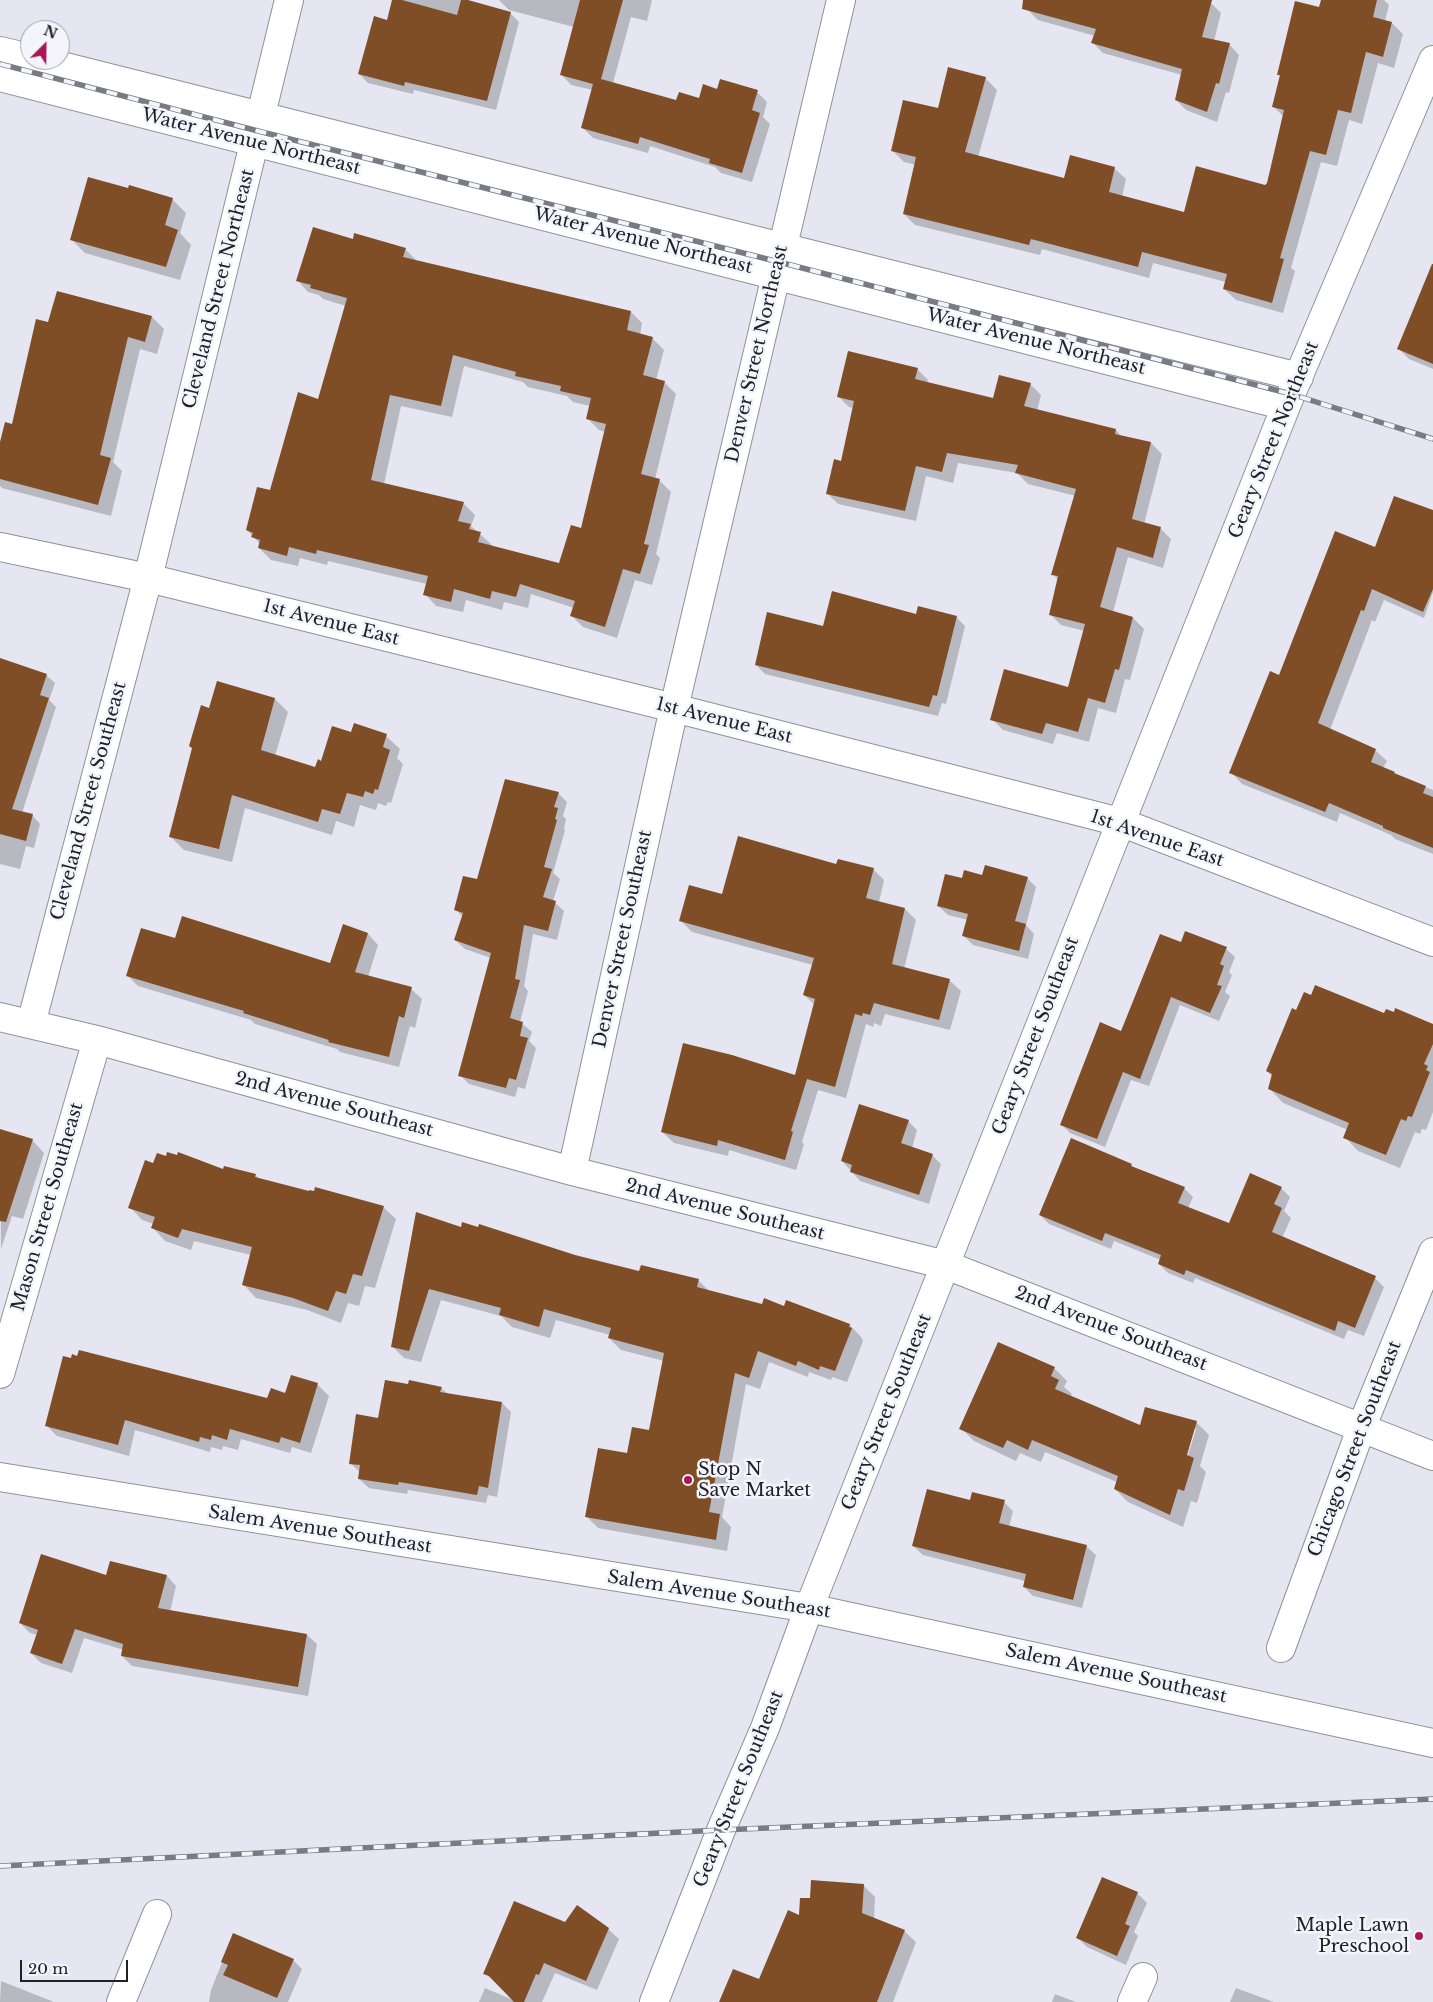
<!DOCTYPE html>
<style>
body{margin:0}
#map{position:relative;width:1433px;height:2002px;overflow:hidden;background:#e6e6f2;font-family:"Libre Baskerville",serif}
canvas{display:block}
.north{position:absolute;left:20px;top:20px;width:50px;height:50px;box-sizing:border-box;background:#f4f4fd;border:1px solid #a0a0a7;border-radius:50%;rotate:23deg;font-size:14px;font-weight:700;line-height:20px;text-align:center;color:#212125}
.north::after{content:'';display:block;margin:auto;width:18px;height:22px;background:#a81753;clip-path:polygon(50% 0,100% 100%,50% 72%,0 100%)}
.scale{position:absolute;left:20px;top:1960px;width:108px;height:22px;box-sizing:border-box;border:2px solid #212125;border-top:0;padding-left:6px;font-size:15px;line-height:18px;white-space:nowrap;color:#212125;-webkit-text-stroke:4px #f4f4fd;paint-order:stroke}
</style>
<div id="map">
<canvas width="1433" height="2002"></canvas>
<div class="north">N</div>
<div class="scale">20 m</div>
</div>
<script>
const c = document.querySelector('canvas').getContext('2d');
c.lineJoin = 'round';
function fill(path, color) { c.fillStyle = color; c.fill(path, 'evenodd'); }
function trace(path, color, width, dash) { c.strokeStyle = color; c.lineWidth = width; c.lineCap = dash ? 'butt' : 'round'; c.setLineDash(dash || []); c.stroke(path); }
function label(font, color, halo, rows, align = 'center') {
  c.font = font + ' "Libre Baskerville",serif'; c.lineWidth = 5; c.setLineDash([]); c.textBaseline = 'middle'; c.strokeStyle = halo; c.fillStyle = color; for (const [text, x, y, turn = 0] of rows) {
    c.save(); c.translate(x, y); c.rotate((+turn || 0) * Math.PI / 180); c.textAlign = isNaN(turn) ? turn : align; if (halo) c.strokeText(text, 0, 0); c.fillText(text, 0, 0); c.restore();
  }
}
fill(new Path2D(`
 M393,0H463L510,13L519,22L496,110L414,90L413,94L368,83L359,74L388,22Z
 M499,0H652L647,21L631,17L613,83L677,101L700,99L718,90L757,92L767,102L763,117L770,124L752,182L721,173L715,167L650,146L648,153L593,138L582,127L593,90L571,85L561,74L574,27L509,10Z
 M1031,0H1212L1211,3L1221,13L1214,41L1229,44L1239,55L1229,93L1226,92L1217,122L1186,110L1176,100L1182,75L1103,53L1093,43L1095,36L1038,20L1028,10Z
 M1322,0H1384L1389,5L1385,21L1392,23L1403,34L1394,68L1378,63L1362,124L1349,120L1337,166L1321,162L1291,268L1295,271L1283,313L1236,300L1224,289L1226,282L1153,263L1149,278L1042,249L1040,255L915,225L904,214L916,165L904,162L893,151L938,109L985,78L997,90L978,157L1065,180L1114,168L1126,179L1122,197L1185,214L1265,187L1268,184L1284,117L1274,107L1281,78L1278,74L1320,8Z
 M129,190L172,199L186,213L180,233L191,245L180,280L85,253L71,239Z
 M354,240L405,249L417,261L631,312L642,323L640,335L652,338L664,350L656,380L664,382L676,394L655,479L659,480L671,492L656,554L660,558L652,585L635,580L617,638L583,627L571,615L574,608L531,594L528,608L504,602L502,610L466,600L463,612L436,606L425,594L427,584L328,561L327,565L300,558L298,566L271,560L259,548L260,544L247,530L271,492L319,400L346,306L323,299L319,295L308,292L297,280ZM464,366L523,382L528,387L567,396L573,402L590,406L587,418L599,430L605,432L582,529L560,565L491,547L492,545L471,526L475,515L463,503L384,484L401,406L452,417Z
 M1433,270V369L1409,359L1399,349Z
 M152,317L164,329L157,354L140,349L113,462L122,471L111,516L2,488L0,486V442L12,425L49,324Z
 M917,369L928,380L927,383L994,399L1030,384L1041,395L1037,411L1116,430L1121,436L1151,443L1162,454L1144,524L1160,528L1171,539L1163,568L1128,557L1113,612L1133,618L1144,629L1130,680L1125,679L1116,713L1098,708L1089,742L1057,733L1053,744L1003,730L992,719L1069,688L1085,631L1061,625L1050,614L1058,580L1053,574L1076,496L1028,484L1017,473L958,463L953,483L926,476L916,521L838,504L827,493L842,463L854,408L849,407L838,396Z
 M1433,512V592L1424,618L1384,600L1375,622L1372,620L1330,730L1375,750L1387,761L1383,768L1397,776L1433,790V854L1395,839L1391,835L1340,813L1337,822L1242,784L1231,772L1280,676L1376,548Z
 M917,616L956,617L965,626L946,704L942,703L938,716L765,674L756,665L824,627Z
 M0,669L46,675L55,683L49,700L56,707L22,813L32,815L40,824L34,848L26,846L20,869L0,864Z
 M275,699L288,712L275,756L316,769L352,734L386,736L400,749L397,758L403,764L391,803L388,802L386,806L378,803L376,810L360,805L354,827L336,821L332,835L245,808L232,862L184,850L171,837L210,709Z
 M558,793L567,802L563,816L566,819L564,829L565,830L553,873L560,879L553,901L564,911L557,940L533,934L524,986L528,991L520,1022L532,1032L529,1041L536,1048L525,1089L518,1087L515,1097L469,1084L460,1075L491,958L465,949L455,940L463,917L456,910L478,881Z
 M837,865L873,869L884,880L879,902L905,909L916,920L904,969L949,980L961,991L950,1030L885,1014L881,1026L874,1023L873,1027L866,1024L846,1098L818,1090L802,1142L804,1144L796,1170L729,1150L728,1156L674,1143L662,1132L795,1077L815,1005L804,995L813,965L692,932L681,921L723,896Z
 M983,876L1027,878L1036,887L1026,925L1034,934L1028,959L973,945L964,936L968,920L948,915L938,906Z
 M343,926L368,934L378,945L368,977L411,989L422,999L415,1028L410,1026L399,1067L340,1052L337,1049L255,1024L251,1020L138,986L128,976L176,939L331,964Z
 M1181,944L1226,949L1235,957L1229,972L1232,975L1225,992L1230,996L1219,1021L1180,1005L1149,1086L1131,1080L1105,1147L1070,1133L1062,1125Z
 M1385,1015L1433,1025V1112L1426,1130L1422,1129L1420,1134L1415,1132L1400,1168L1358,1151L1345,1137L1348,1130L1283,1103L1270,1089L1273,1077L1267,1071Z
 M908,1121L917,1130L912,1148L932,1155L941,1164L929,1204L860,1181L842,1161Z
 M0,1130L32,1140L44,1153L23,1219L12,1216L1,1249Z
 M154,1164L224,1170L255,1175L260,1179L310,1193L383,1207L396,1219L375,1288L365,1286L359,1306L348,1303L341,1323L307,1310L256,1298L244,1285L251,1255L194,1241L191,1250L165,1241L153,1228L154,1224L142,1220L130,1207Z
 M1131,1165L1136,1170L1184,1188L1193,1197L1188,1208L1230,1225L1281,1188L1290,1197L1284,1211L1291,1218L1282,1238L1375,1278L1384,1287L1364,1336L1348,1330L1344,1339L1195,1278L1193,1283L1168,1273L1159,1264L1161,1260L1114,1241L1111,1249L1049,1224L1040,1215Z
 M461,1228L640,1273L698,1280L710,1292L763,1305L785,1307L787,1301L850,1325L861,1337L863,1341L847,1382L832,1377L831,1380L809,1372L808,1377L769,1362L760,1389L746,1384L722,1517L731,1527L727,1551L598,1528L586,1516L628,1454L650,1432L664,1361L621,1350L609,1338L610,1335L556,1320L550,1338L512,1327L501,1316L441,1300L421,1362L404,1358L393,1347Z
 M1054,1368L1067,1381L1064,1387L1072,1394L1070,1397L1141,1427L1196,1422L1209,1435L1200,1466L1206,1472L1197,1503L1191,1501L1183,1527L1128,1502L1115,1489L1117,1482L1045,1452L1041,1462L1020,1453L1016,1461L974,1441L961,1428ZM1193,1429H1196L1186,1462L1184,1461Z
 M291,1376L318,1385L329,1396L311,1453L292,1447L290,1453L241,1439L238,1450L223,1446L222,1450L211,1447L210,1452L135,1430L129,1456L57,1436L46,1425L268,1400L286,1394Z
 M409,1386L441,1388L448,1394L502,1403L511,1412L497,1497L488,1495L486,1503L408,1490L407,1494L369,1488L359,1479L360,1472L350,1463L379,1419Z
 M970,1502H1004L1013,1511L1009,1527L1086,1546L1096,1555L1082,1608L1033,1596L1024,1587L1025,1581L923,1555L913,1546Z
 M167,1576L176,1586L170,1612L307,1635L317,1644L308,1696L132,1666L122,1656L124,1650L84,1638L72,1673L41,1663L31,1653L38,1635L30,1633L20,1623L107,1577Z
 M863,1885L875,1897L874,1919L904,1931L916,1942L893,2002H720L760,1981L811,1899Z
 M1137,1893L1147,1903L1134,1932L1138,1936L1126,1965L1087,1947L1078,1938Z
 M566,1924L608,1929L619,1939L597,1990L555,1973L542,2002H479L485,1988L513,2000L485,1973Z
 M233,1935L293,1960L302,1969L288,2002H209L211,1990Z
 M1,1981L54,2002H0Z
 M1236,1988L1274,2002H1230Z
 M1055,1994L1076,2002H1052Z`), '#0003');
fill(new Path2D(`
 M392,0H402L457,15L461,0H468L511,12L487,101L405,82L404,86L358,74L374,16L387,20Z
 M580,0H623L601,79L676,100L679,92L699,98L703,84L717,89L720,79L758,90L752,110L760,113L742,173L709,163L710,159L640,137L638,144L581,128L593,84L560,75Z
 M1023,0H1212L1202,37L1230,43L1219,84L1216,83L1207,112L1175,100L1182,69L1091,43L1096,29L1022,9Z
 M1321,0H1377L1373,17L1392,22L1383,57L1366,52L1351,113L1338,110L1326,155L1310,151L1280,258L1284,259L1272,303L1223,289L1227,274L1142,252L1138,267L1031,239L1029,245L903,214L916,157L891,151L903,100L938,108L948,67L986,77L965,152L1064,178L1070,155L1115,167L1109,192L1184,212L1196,166L1265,185L1267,183L1284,110L1272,107L1280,75H1277L1295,1L1319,7Z
 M88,177L128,188L129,185L173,198L165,225L178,230L166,267L70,240Z
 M313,227L353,239L354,233L406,248L403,257L631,311L627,330L653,337L643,375L665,381L641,474L660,479L644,544L649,545L640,574L623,569L605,627L570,616L575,601L520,584L516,597L492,591L490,599L454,589L451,602L423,595L428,576L317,550L316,554L289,547L287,556L258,548L260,540L251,537L253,533L246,530L257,487L270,490L298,392L318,399L347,298L310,288L311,285L296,281ZM453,355L516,372L515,376L561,386L560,391L591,398L586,419L606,424L581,528L571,525L559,563L478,542L481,532L469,529L471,524L458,521L464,502L371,480L390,395L441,406Z
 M1432,264H1433V364L1397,349Z
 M57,291L152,316L145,342L128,337L100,455L111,458L98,505L0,479V442L5,422L12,424L36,319L48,322Z
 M848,351L918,368L915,379L993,398L999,375L1031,383L1024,406L1116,429L1115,434L1151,442L1132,519L1161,527L1153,558L1117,547L1100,607L1133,617L1119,670L1115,669L1105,703L1088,698L1078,732L1046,723L1042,734L990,720L1004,669L1068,687L1085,624L1049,615L1058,576L1051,575L1076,489L1015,473L1018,465L947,453L942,472L916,466L905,511L826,494L834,459L841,461L854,401L837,397Z
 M1394,496L1433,510V589L1423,612L1372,589L1364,611L1361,610L1318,723L1376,749L1371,762L1395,772L1394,773L1426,786L1423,793L1433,797V848L1383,828V826L1329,803L1325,812L1229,773L1270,671L1279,675L1335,531L1375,547Z
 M832,591L916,614L918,606L957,616L937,696L933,695L929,707L755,665L767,612L823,626Z
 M0,658L47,674L40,695L49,698L12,809L33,814L26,841L0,834Z
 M217,681L275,698L261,750L315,767L318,759L321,761L332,726L351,732L354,723L387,734L383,747L390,750L378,790L375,789L373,794L365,791L363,797L347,793L340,814L322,809L318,822L232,795L219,849L169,837L192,748L189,746L201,705L209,708Z
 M505,779L559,792L554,807L558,808L555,819L557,820L544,867L552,869L543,897L556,901L548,931L524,925L515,979L520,980L510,1018L523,1022L520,1036L528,1038L516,1080L509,1078L506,1088L458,1076L491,953L454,940L463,913L454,910L463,876L477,879Z
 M738,836L836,864L838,859L874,868L866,898L905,908L892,964L950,979L939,1020L874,1003L870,1015L863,1013L862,1016L855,1014L835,1087L807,1079L791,1131L793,1132L785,1160L718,1140L717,1146L661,1132L683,1043L732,1055L795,1075L815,999L803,995L814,958L679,921L689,885L722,894Z
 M985,865L1028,877L1015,921L1026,924L1019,951L962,936L968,914L937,906L945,874L962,878L964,870L982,875Z
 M182,916L330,963L343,924L368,933L355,972L412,987L404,1018L399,1016L389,1057L328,1042L329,1040L243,1013L244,1011L126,976L141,928L175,938Z
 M1185,931L1227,947L1220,964L1224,966L1217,985L1222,986L1210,1013L1171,997L1140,1079L1123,1072L1097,1139L1060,1125L1100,1022L1121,1031L1160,934L1181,942Z
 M1315,985L1384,1013L1386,1009L1394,1012L1395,1008L1433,1024V1044L1424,1064L1428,1066L1426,1070L1430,1072L1412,1117L1408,1116L1406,1121L1401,1119L1386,1155L1343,1138L1349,1123L1268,1089L1272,1074L1266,1071L1292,1008L1296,1010L1304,992L1311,995Z
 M859,1104L909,1120L901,1143L933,1154L919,1195L850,1172L852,1165L841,1161Z
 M0,1129L33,1139L6,1222L0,1221Z
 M1071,1138L1132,1164L1131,1166L1185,1187L1178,1203L1229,1223L1250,1173L1282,1187L1274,1204L1282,1208L1272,1232L1376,1276L1355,1328L1338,1321L1335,1331L1186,1270L1184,1275L1158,1264L1161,1255L1105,1233L1102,1241L1039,1215Z
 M167,1152L177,1155L178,1152L223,1169L224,1166L256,1174L255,1177L309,1191V1190L314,1191L315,1187L384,1206L362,1276L353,1274L346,1294L336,1291L328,1311L293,1298L242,1285L252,1247L182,1229L178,1238L151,1228L155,1217L128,1208L145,1160L153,1163L157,1153L166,1156Z
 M416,1212L461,1227L462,1222L478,1227L479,1224L575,1255L639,1271L641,1265L699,1279L697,1287L762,1304L764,1298L784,1306L786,1300L850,1324L849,1327L852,1328L835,1371L820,1366L819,1370L798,1361L796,1366L758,1351L749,1378L735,1373L709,1512L720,1514L716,1540L585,1517L598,1448L627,1453L632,1427L649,1430L664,1353L608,1338L611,1328L544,1309L539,1327L499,1315L501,1308L429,1289L409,1351L391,1347Z
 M998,1342L1055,1367L1051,1376L1059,1380L1055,1389L1140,1425L1145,1407L1197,1421L1187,1455L1194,1458L1184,1491L1178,1489L1170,1515L1114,1489L1118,1476L1032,1440L1028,1450L1007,1440L1003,1448L959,1429Z
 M79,1350L267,1398L271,1388L285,1393L291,1375L318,1383L300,1443L281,1437L279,1443L230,1429L227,1440L212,1435L211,1440L200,1437L199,1442L125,1420L118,1445L45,1426L63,1356L71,1358L72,1354L77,1356Z
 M385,1380L408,1384L409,1380L442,1387L440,1392L502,1402L488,1488L479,1486L477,1495L399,1482L398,1485L358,1479L360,1465L349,1464L356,1414L378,1418Z
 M927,1489L970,1500L972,1492L1005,1500L999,1523L1087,1545L1073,1600L1023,1587L1026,1574L912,1546Z
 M41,1554L106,1575L110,1561L167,1575L158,1608L307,1634L298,1687L121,1656L123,1644L75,1629L62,1664L30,1653L38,1630L19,1623Z
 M1102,1877L1138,1892L1125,1924L1130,1926L1117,1956L1076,1938Z
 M811,1880L864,1884L862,1913L905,1930L877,2002H719L733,1969L759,1979L788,1910L799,1915L800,1898H810Z
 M514,1901L565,1922L577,1905L609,1928L586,1981L544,1963L539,1975L536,1974L524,2002H514L489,1976L483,1974Z
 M233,1933L294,1959L277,1998L223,1975L228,1965L221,1962Z`), '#7f4e27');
const minor = new Path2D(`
 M0,51L30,58
 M38,60L1299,377
 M0,77L1286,406
 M0,547L148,578L674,708L1120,822L1433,942
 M0,1017L97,1040L572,1171L946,1265L1433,1456
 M31,1024L148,578L289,0
 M572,1171L674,708L841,0
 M0,1374L97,1040
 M1281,1648L1362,1426L1433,1252
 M121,2002L157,1914
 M654,2002L721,1830L765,1728L809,1608L1286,406L1433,60
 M1132,2002L1143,1977`);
const major = new Path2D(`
 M0,1477L809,1608L1433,1743`);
trace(minor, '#91909b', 30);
trace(major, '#91909b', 30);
trace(minor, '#fff', 28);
trace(major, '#fff', 28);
const rail = new Path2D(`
 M0,64L258,131L779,262L1291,394L1433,439
 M0,1866L721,1830L1433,1799`);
trace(rail, '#7a7a82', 5.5);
trace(rail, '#f4f4fd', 4, [11]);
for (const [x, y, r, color] of [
 [688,1480,5,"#a81753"],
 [1419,1936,5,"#a81753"]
]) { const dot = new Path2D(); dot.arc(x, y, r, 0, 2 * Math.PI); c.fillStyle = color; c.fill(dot); trace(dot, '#f4f4fd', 2); }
label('18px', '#212125', '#f4f4fd', [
 ["Water Avenue Northeast",251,142,14],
 ["Water Avenue Northeast",643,241,14],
 ["Cleveland Street Northeast",219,289,-76],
 ["Water Avenue Northeast",1036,342,14],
 ["Denver Street Northeast",757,354,-77],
 ["Geary Street Northeast",1274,440,-68],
 ["1st Avenue East",331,623,14],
 ["1st Avenue East",724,721,14],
 ["Cleveland Street Southeast",89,801,-75],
 ["1st Avenue East",1157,839,19],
 ["Denver Street Southeast",623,939,-78],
 ["Geary Street Southeast",1036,1036,-69],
 ["2nd Avenue Southeast",334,1105,15],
 ["Mason Street Southeast",48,1207,-74],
 ["2nd Avenue Southeast",725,1210,14],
 ["2nd Avenue Southeast",1111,1329,21],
 ["Geary Street Southeast",887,1412,-68],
 ["Chicago Street Southeast",1355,1449,-69],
 ["Salem Avenue Southeast",320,1530,9],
 ["Salem Avenue Southeast",719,1595,9],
 ["Salem Avenue Southeast",1116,1674,12],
 ["Geary Street Southeast",739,1789,-68]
]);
label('18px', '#212125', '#f4f4fd', [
 ["Stop N",698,1470],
 ["Save Market",698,1491],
 ["Maple Lawn",1409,1926,"right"],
 ["Preschool",1409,1947,"right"]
], 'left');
</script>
